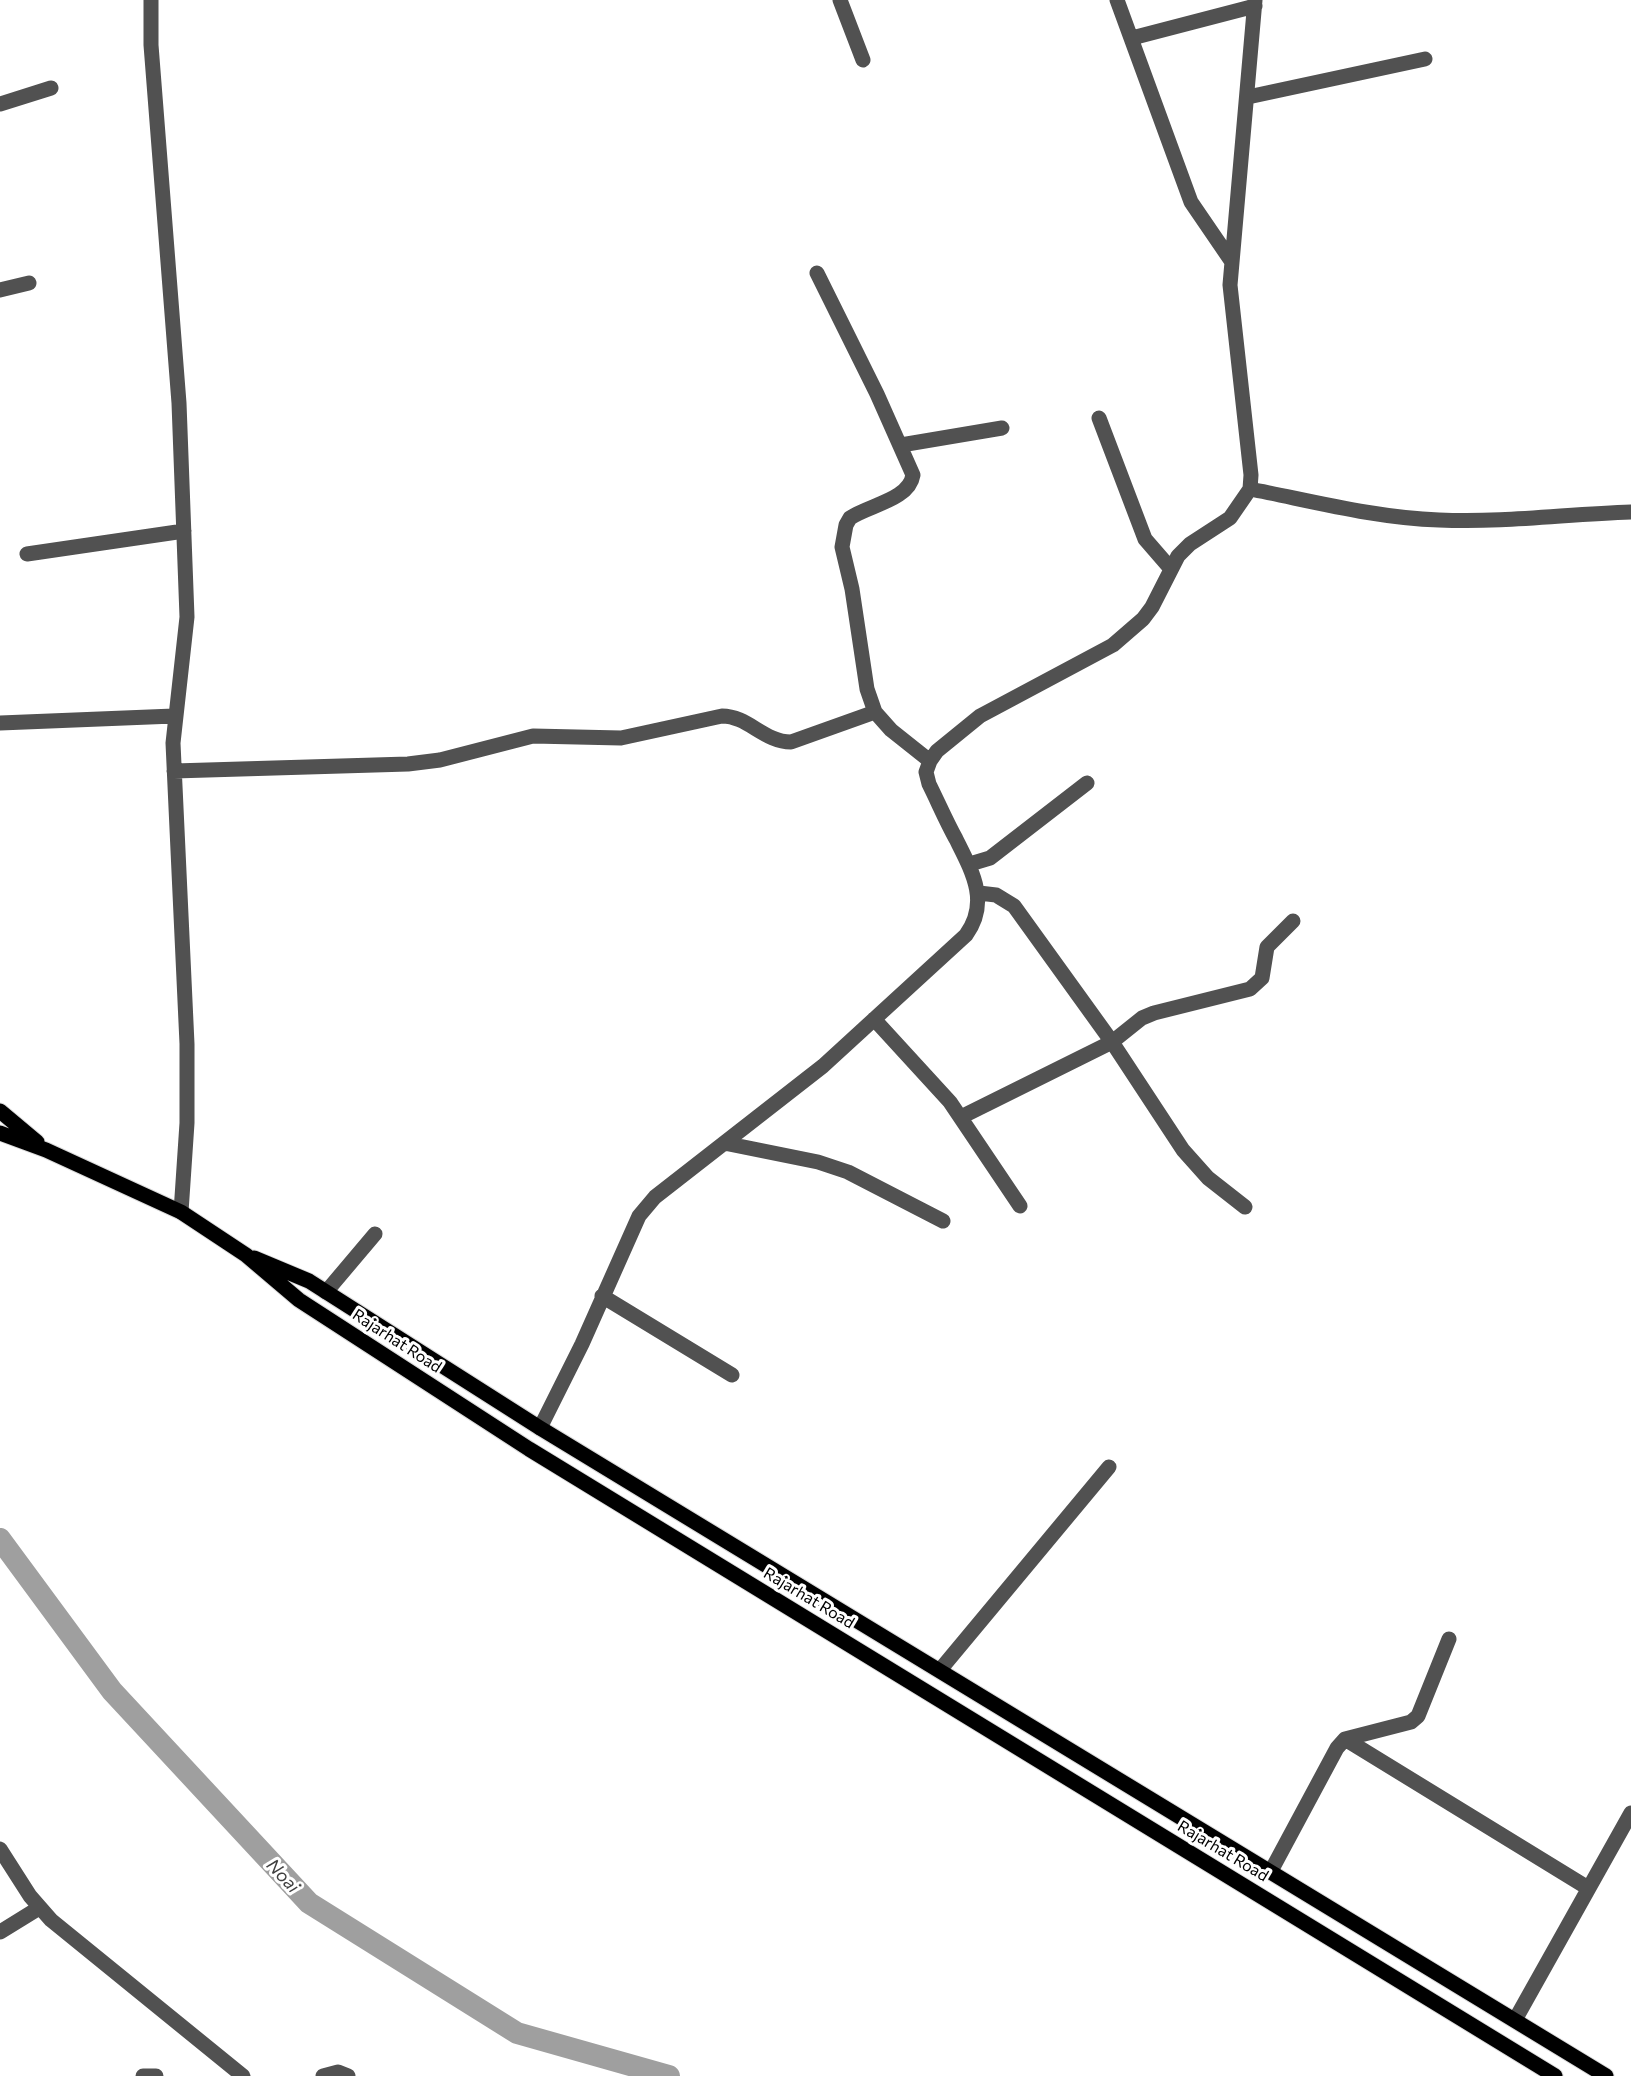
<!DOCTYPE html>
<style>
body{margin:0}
canvas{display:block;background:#fff}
</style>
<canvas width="1631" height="2076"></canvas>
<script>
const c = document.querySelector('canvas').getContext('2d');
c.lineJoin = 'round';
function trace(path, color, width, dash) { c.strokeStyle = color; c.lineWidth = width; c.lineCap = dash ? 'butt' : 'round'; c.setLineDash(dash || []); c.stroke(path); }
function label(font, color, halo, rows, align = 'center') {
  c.font = font + ' Commissioner,sans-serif'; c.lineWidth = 6; c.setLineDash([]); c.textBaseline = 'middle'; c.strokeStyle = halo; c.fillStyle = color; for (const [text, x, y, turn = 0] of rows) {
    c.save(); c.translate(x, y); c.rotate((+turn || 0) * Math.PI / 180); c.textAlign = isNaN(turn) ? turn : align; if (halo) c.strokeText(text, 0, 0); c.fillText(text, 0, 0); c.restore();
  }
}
trace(new Path2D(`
 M0,1539L112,1691L309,1903L517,2033L669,2076`), '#9f9f9f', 22);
const major = new Path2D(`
 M0,1111L37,1142
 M0,1133L46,1150L181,1212L246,1255L299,1300L529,1449L1555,2076
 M254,1258L309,1281L540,1428L1606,2076`);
trace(major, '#dbdbdb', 17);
trace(new Path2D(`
 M151,0V45L179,403L187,617L173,743L187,1044V1123L181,1212
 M840,0L863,60
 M1117,0L1191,202L1232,262
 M1132,38L1255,6
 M1248,97L1425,59
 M0,104L51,88
 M817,273L877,394L913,475C909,500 869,505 850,518L846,525L842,547L852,589L867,689L875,712L891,730L930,761
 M0,290L29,283
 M1099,418L1145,539L1171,569
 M901,445L1002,428
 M1250,489C1312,501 1376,518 1439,520C1504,523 1567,514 1631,512
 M27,554L184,531
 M0,723L174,716
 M174,771L408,764L440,760L533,736L621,738L722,716C748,716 764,742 791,742L875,712
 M970,864L990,858L1087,783
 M979,893L996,895L1014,906L1112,1042L1183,1150L1208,1178L1245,1207
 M874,1019L950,1102L1020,1206
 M961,1117L1112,1042L1142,1018L1154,1013L1250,989L1262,978L1267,947L1293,921
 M724,1143L818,1162L848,1172L943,1221
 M326,1292L375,1234
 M602,1296L732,1375
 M540,1428L582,1344L639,1216L655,1197L823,1066L966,935C990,902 972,871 956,839C946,821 938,802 929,784L926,772L930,761L937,751L980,716L1113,645L1143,619L1152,607L1178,556L1190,544L1230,518L1250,489L1251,475L1230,285L1255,0
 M940,1670L1109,1467
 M1345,1739L1588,1888
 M0,1849L30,1896L51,1920L243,2076
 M1271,1871L1337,1748L1345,1739L1411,1722L1418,1716L1449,1639
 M0,1932L39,1908
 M1515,2020L1631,1813
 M143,2076H156
 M323,2076L338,2072L348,2076`), '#515151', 15);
trace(major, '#000', 15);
label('16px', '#000', '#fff', [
 ["Rajarhat Road",397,1341,33],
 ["Rajarhat Road",809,1598,31],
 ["Rajarhat Road",1223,1851,31]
]);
label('italic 18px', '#404040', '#fff', [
 ["Noai",283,1876,47]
]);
</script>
